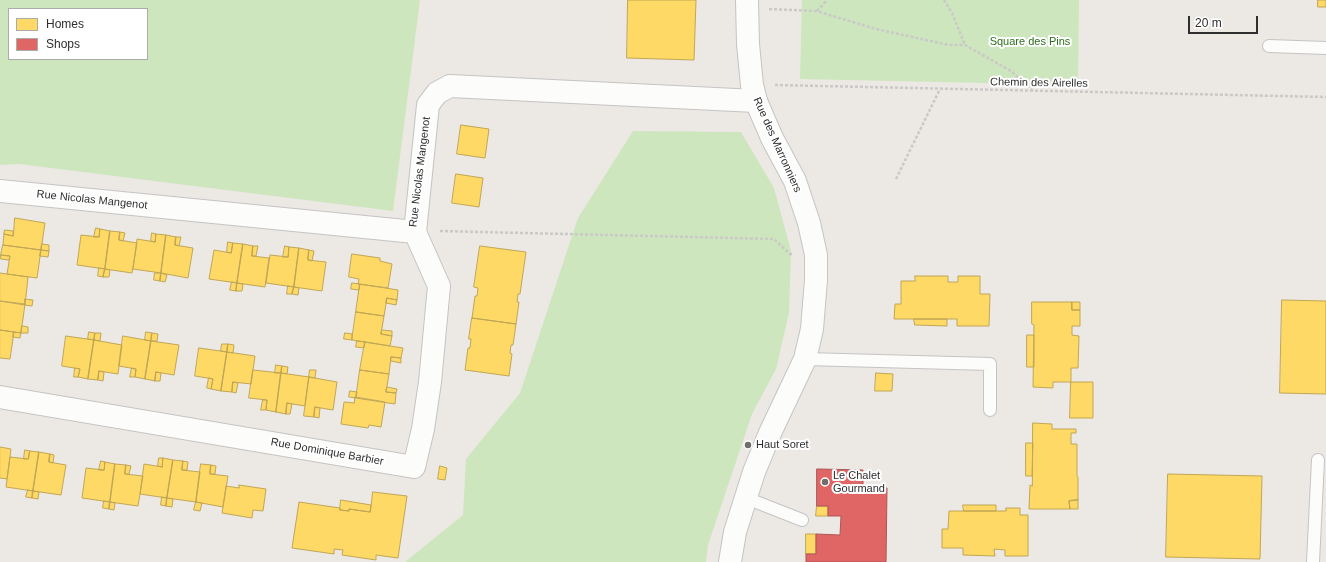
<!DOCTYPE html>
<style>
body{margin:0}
#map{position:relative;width:1326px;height:562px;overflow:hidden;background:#ece8e4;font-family:Helvetica,sans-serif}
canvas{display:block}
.legend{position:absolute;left:8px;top:8px;width:140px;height:52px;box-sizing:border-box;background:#fff;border:1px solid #ababab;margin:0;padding:5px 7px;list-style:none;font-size:12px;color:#2e2e2e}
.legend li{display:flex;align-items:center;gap:8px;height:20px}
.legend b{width:20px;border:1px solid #ababab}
.scale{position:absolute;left:1188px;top:16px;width:70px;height:18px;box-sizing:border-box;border:2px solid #2e2e2e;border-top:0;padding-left:5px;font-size:12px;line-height:14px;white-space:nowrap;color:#2e2e2e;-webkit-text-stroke:3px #fff;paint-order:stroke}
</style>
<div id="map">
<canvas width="1326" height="562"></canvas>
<ul class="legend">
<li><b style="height:11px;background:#ffd966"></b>Homes</li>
<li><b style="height:11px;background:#e06666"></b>Shops</li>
</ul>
<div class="scale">20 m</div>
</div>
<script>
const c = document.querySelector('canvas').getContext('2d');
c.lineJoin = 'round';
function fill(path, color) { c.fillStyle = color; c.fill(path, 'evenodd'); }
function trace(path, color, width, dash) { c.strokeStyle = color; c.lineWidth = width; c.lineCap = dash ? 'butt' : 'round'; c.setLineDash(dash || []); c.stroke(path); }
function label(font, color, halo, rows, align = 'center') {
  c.font = font + ' Helvetica,sans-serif'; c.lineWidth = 4; c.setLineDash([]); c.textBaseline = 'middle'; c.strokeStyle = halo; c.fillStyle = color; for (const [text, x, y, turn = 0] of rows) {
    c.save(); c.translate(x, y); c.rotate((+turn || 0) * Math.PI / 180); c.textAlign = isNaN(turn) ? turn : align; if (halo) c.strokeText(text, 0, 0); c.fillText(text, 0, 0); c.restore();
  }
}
fill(new Path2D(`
 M0,0H420L393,211L19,164L0,165ZM9,9H147V59H9Z
 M802,0H1079L1078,85L800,79Z
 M633,131L741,132L774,188L791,251L789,313L776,369L752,414L708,545L706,562H405L463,515L466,459L520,393L578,218Z`), '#cee6be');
const homes = new Path2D(`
 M628,0H696L694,60L627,58Z
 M1318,0H1326V7H1318Z
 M461,125L489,129L485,158L457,154Z
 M456,174L483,178L479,207L452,203Z
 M15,218L45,223L41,250L3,245L4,234L13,236Z
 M96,228L100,229L99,237H94Z
 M100,229L110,231L105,269L77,265L81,235L99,237Z
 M5,230L13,231V236L4,234Z
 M110,231L120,232L119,240L137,243L132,273L105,269Z
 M120,232L125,233L123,241L119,240Z
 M152,233L156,234L155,242L151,241Z
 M156,234L166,235L161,273L133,269L137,239L155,242Z
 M166,235L176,237L175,245L193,248L188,278L161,273Z
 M176,237H181L179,246L175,245Z
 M228,242L233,243L231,253L227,252Z
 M233,243L243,244L237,283L209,279L214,250L231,253Z
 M42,244L49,245V251L41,250Z
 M243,244L253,246L252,256L269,258L265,287L237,283Z
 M3,245L41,250L37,278L7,274L10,256L1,255Z
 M253,246H258L256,256H252Z
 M285,246L289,247L288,257H283Z
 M480,246L526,252L520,294H518L517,302H519L516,324L472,318L475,296H477L478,288L474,287Z
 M289,247L299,248L294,287L266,283L270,255L288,257Z
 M299,248L309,250L308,260L326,262L322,291L294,287Z
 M41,250L49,251L48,257L40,256Z
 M309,250L314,251L312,261L308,260Z
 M352,254L380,258V261L392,264L388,288L358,284L359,279L349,277Z
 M1,255L10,256L9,260L1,259Z
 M99,268L105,269L103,277L98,276Z
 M105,269L110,270L109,277H103Z
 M0,273L28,277L25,305L0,301Z
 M155,273H161L160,281L154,280Z
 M161,273L167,275L165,282L160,281Z
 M915,276H948V282H958V276H980V294H990L989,326H957V319H894L895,304H901V281H915Z
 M232,282L237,283L236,291L230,290Z
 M237,283L243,284L242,291H236Z
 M352,283L360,284L359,290L351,289Z
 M360,284L398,290L397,300L387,298L384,316L356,312Z
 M288,286L294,287L292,294H287Z
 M294,287L299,288L298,295L292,294Z
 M387,298L397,300L396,305L386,303Z
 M25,299L33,300L32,306L25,305Z
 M1282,300L1326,301V394L1280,393Z
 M0,301L25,304L21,333L0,330Z
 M1032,302H1072V310H1080V326H1072V335L1079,336L1078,368H1071V382H1053V388L1033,387L1034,325L1032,324Z
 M1072,302H1080V310H1072Z
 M356,312L384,316L381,334L392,336L390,346L352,340Z
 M472,318L516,324L513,345H511L510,353L512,354L509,376L465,370L468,348H470L471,339H469Z
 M914,319H947V326L915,325Z
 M22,326L28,327V333H21Z
 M0,330L14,332L10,359L0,358Z
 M382,330L392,331V336L381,334Z
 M14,332L21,333L20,338L13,337Z
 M89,332L95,333L94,340L88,339Z
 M146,332L152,333L151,341L145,340Z
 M95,333H101L100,341L94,340Z
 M152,333L158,334L157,341H151Z
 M345,333L352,334V340L344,339Z
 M1027,335H1034V367H1027Z
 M66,336L94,340L88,379L78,377L80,369L62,366Z
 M123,336L151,341L145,379L135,377L136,369L119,366Z
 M94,340L122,345L118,374L99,371L98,380L88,379Z
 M151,341L179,345L174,375L156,372L155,381L145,379Z
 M357,341L365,342L364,348L356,347Z
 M365,342L403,348L401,358L391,357L389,374L360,370Z
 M222,344H228L227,352L221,351Z
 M228,344L234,345L233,353L227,352Z
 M199,348L227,352L221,391L211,389L213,379L195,376Z
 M227,352L255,356L251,384L233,382L232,392L221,391Z
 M391,357L401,358V363L391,361Z
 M276,365L282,366L281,373H275Z
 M282,366L288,367L287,374L281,373Z
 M75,368L80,369L78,377H74Z
 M132,368L136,369L135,377H130Z
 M253,370L281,373L276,412L266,410L267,400L249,398Z
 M310,370H316L315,378L309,377Z
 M360,370L389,374L386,392L396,393L395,404L356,398Z
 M99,371L104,372L103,381L98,380Z
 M156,372L161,373L160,381H155Z
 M281,373L309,377L305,406L287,403L286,414L276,412Z
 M876,373L893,374L892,391H875Z
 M309,377L337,382L333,410L315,407L314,417L304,416Z
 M209,378L213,379L211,389L207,388Z
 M233,382L238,383L236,393L232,392Z
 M1071,382H1093V418H1070Z
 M387,387L397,389L396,393L386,392Z
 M350,391L357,392L356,398L349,397Z
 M355,397L385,402L381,427L369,425L368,428L341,424L344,402L354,403Z
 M263,400H267L266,410H261Z
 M287,403L292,404L290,414H286Z
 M315,407L320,408L319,418L314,417Z
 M1033,423L1052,424V429H1076V433H1071V444H1077V476L1078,477V500L1069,501L1070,509H1029L1030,485L1032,486Z
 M1026,443H1033L1032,476H1026Z
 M0,447L11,449L7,479L0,478Z
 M25,450L30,451L28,459H24Z
 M30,451L39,452L33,491L6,487L10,457L28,459Z
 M39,452L50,454L49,462L66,465L61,495L33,491Z
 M50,454L54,455L53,463L49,462Z
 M159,458H163L162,467L158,466Z
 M163,458L173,460L167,498L140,494L144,464L162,467Z
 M173,460L183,461L182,470L200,472L196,502L167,498Z
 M101,461L105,462L104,470H99Z
 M183,461L188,462L187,470H182Z
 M105,462L115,464L110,502L82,498L86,468L104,470Z
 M115,464L126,465L125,474L143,476L138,506L110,502Z
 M201,464L211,465L210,474L228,476L223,507L196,502Z
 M126,465L131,466L129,474H125Z
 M211,465L216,466L215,474H210Z
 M440,466L447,468L445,480L438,479Z
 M1168,474L1262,476L1260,559L1166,557Z
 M239,485L266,489L263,511L253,510L252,518L222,513L226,486L239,488Z
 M28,490L33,491L32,498L26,497Z
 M33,491L39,492L38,499L32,498Z
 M373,492L407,496L398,558L376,555V560L342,555L343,550L334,549V554L292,548L299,502L340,508V510L349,511V509L370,512Z
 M162,497L167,498L166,506L161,505Z
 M167,498L173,499L172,507L166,506Z
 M341,500L371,505L370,512L349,509V511L340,510Z
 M1078,500V509H1070L1069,501Z
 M104,501L110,502L109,509L103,508Z
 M110,502L115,503L114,510L109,509Z
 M196,502L202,503L200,511L194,510Z
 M963,505H996V511H964Z
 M817,506H828V516H816Z
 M1006,508H1020V515H1028V556H1005V550L994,549L995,556L963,555V548H942V529H948L949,511H1006Z
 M806,534H816V554H806Z`);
fill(homes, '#ffd966');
trace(homes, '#c0a655', 1);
const shops = new Path2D(`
 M817,469L863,470V487L887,488L886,562H806V554H816V534L840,535L841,516H828V506H817Z`);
fill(shops, '#e06666');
trace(shops, '#ab5555', 1);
const service = new Path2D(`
 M1269,46L1326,48
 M805,359L990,364V410
 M746,498L802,520
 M1313,562L1318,460`);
const minor = new Path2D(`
 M0,191L415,232L428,105L437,93L450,86L756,101
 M0,397L414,467L423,429L430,382L439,286L415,232`);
const tertiary = new Path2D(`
 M730,562L735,532L754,472L770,433L805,359L812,329L816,280V255L809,223L795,181L772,138L756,101L752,85L748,44L747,0`);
trace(service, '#c5c4c5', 14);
trace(minor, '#c5c4c5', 24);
trace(tertiary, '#c5c4c5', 24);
trace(new Path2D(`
 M944,0L952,13L965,45
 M769,9L816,11L876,29L949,45H965L1011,71L1033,91
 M817,11L827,0
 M775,85L1326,97
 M896,179L940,89
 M440,231L774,239L790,254H793`), '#c9c9c8', 2.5, [3, 2]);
trace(service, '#fcfcfb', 12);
trace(minor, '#fcfcfb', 22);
trace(tertiary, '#fcfcfb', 22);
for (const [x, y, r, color] of [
 [748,445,4,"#706f6e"],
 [825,482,4,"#706f6e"]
]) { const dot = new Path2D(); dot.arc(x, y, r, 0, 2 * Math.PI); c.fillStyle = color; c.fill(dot); trace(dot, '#fff', 1.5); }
label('11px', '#2c6e1b', '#fff', [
 ["Square des Pins",1030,42]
]);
label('11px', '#2e2e2e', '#fff', [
 ["Chemin des Airelles",1039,83,1],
 ["Rue des Marronniers",777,145,66],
 ["Rue Nicolas Mangenot",420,172,-83],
 ["Rue Nicolas Mangenot",92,200,6],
 ["Rue Dominique Barbier",327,452,10]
]);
label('11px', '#2e2e2e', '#fff', [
 ["Haut Soret",756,445],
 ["Le Chalet",833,476],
 ["Gourmand",833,489]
], 'left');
</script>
